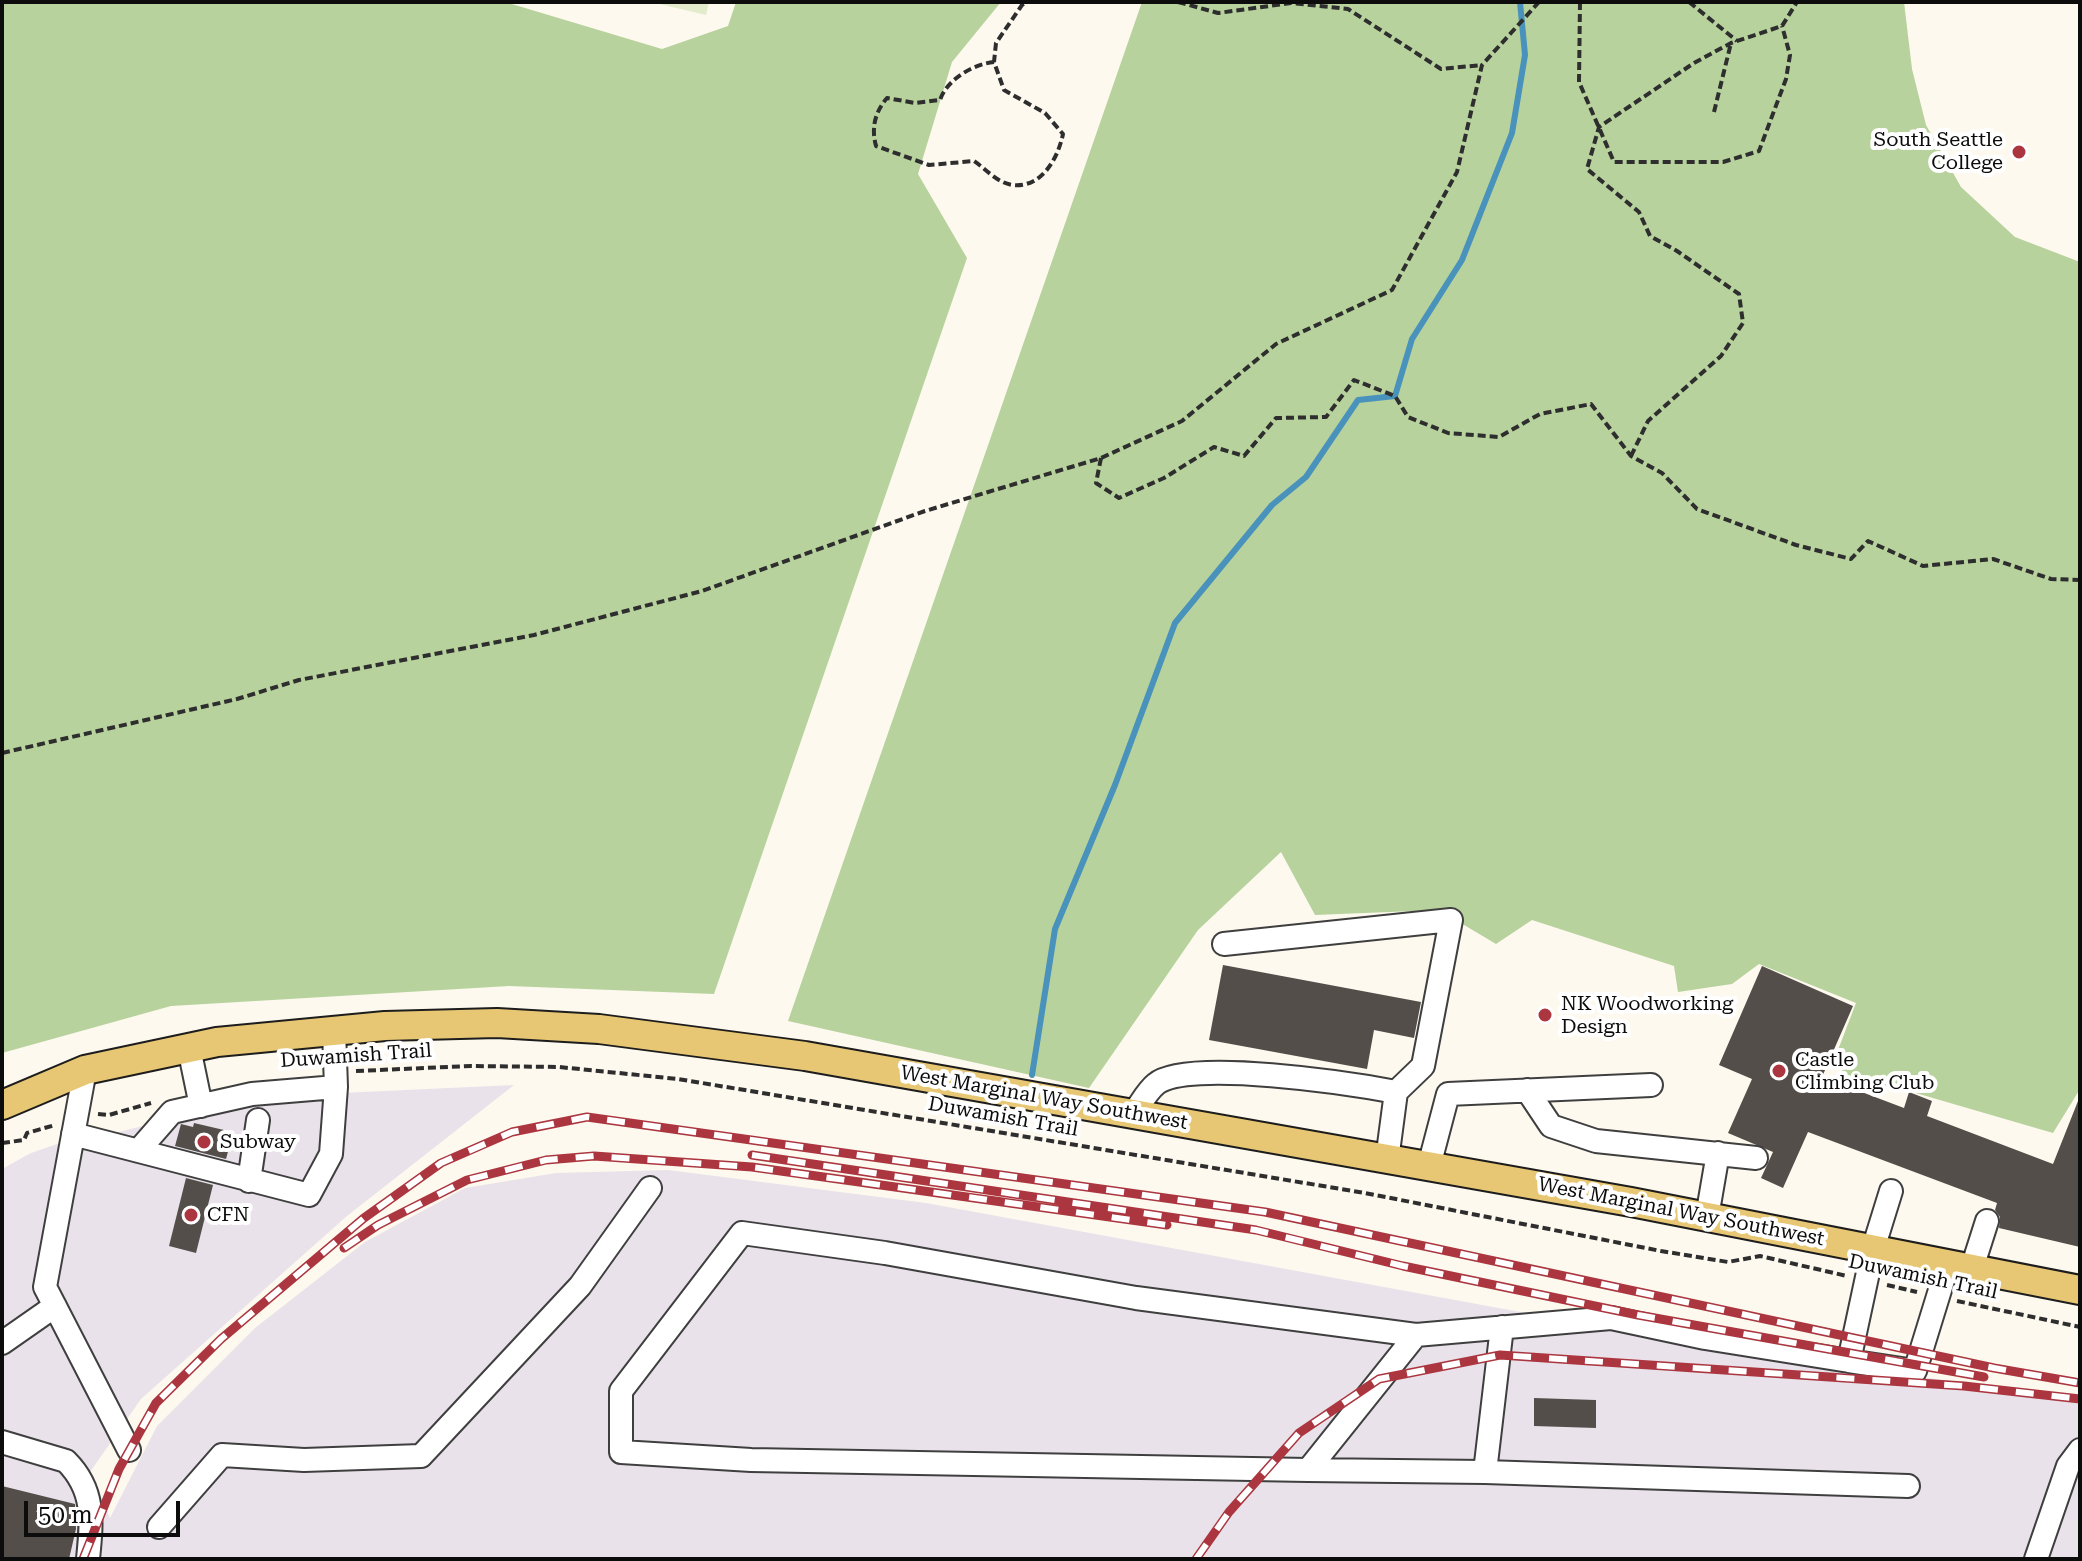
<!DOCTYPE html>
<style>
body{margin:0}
#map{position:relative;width:2082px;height:1561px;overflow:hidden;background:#fdf9ee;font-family:"Roboto Serif",serif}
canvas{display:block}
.frame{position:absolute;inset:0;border:4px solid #0c0c0c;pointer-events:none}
.scale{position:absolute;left:24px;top:1501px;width:156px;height:36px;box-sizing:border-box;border:4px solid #0c0c0c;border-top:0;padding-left:10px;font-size:24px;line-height:28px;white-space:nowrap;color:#0c0c0c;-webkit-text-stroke:6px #fff;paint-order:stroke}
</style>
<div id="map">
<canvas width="2082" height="1561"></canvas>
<div class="frame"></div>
<div class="scale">50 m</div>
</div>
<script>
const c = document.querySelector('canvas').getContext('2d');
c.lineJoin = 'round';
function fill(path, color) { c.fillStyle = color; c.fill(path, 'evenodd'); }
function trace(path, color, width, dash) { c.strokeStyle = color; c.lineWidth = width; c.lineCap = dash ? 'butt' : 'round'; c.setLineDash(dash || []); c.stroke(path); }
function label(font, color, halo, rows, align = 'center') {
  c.font = font + ' "Roboto Serif",serif'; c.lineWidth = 8; c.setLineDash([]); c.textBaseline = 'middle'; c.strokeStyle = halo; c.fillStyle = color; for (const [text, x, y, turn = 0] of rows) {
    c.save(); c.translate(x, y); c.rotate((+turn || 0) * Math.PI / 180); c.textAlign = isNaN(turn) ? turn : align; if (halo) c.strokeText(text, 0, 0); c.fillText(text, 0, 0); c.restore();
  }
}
fill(new Path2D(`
 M514,1085L347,1216L141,1399L90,1472L110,1518L157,1426L255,1328L365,1242L465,1188L556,1173L668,1170L926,1203L1755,1355L2080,1398V1559H2V1169L31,1153L57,1144L99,1137L210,1109L319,1094Z`), '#e9e2ea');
fill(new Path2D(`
 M2,2H505L662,49L728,26L736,2H1001L952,62L918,174L967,258L714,994L509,986L171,1006L2,1053Z
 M1142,2H1904L1912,69L1926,125L1961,187L2015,237L2080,262V1089L2053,1133L1902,1089L1854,1080L1833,1063L1856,1003L1759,964L1732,984L1678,992L1674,966L1532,920L1496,944L1439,910L1315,915L1281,852L1198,930L1089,1088L788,1021Z`), '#b7d29d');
fill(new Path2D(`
 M651,2H709L706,15Z`), '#e2ebcc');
trace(new Path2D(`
 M1032,1075L1055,929L1115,785L1175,623L1272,505L1306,477L1358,400L1395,396L1412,339L1462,260L1512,133L1525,55L1520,2`), '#4992bc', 6);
fill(new Path2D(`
 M1223,965L1421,1002L1414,1038L1374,1030L1367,1069L1209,1040Z
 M1762,966L1853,1006L1822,1077L1904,1108L1909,1092L1932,1101L1927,1116L2053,1164L2080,1096V1247L1999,1228L2000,1217L1995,1210L1997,1203L1808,1132L1783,1188L1761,1178L1773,1152L1728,1133L1752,1079L1719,1065Z
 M194,1123L224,1130L222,1134L232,1137L226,1159L175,1146L181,1124L193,1127Z
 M186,1178L213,1185L196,1253L169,1246Z
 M1534,1398L1596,1400V1428L1534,1426Z
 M2,1486L75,1504L76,1529L69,1559H2Z`), '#544e4a');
const minor = new Path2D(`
 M1224,944L1451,920L1423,1066L1396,1092L1387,1160
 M189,1048L201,1106
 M85,1070L45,1287L129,1450
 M1527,1090L1551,1126L1596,1141L1756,1158
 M1133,1114C1140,1105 1147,1091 1156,1084C1186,1058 1354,1084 1396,1092
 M73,1134L309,1195L331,1154L336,1087L334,1031
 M138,1151L172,1112L252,1094L336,1087
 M1429,1166L1448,1094L1651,1085
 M249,1181L258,1120
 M1707,1217L1718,1153
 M742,1233L885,1253L1136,1298L1416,1335L1308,1470L751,1460L621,1452V1391Z
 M1972,1268L1987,1221
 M1502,1327L1485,1472L1908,1486
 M1416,1335L1611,1318L1705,1338L1849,1361L1873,1249L1891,1191
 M2,1343L55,1306
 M1849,1361L1915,1371L1948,1264
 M2,1442L66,1461C95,1490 92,1520 88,1559
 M1308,1470L1485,1472
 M159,1527L222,1455L304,1460L421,1456L580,1286L650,1188
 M2036,1559L2068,1466L2080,1450`);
const major = new Path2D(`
 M2,1105L85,1070L217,1042L385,1026L497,1023L599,1029L805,1056L1631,1202L2080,1290`);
trace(minor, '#3f3f3f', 26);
trace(major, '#1d1d1d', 32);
trace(new Path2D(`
 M1178,2L1218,13L1291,3L1348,9L1441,69L1482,65
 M1580,2L1579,82L1614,162H1723L1759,151L1786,79L1790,55L1782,26
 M1689,2L1737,41
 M994,62C974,64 947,79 940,100L915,103L887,98C875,112 871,128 876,146L929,165L974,161C986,169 997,183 1013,185C1042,188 1058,158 1063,134L1045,113L1004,90L994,62L996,43L1022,5L1028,2
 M1714,112L1731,43
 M1631,456L1648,421L1721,356L1743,323L1739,294L1677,251L1650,236L1639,212L1587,169L1599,127L1694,63L1731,43L1782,26L1797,2
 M1101,458L1096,483L1119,498L1164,478L1214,447L1244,456L1276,418L1326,417L1354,380L1395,396L1408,417L1448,433L1499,437L1540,414L1591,404L1631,456L1662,473L1697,509L1796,545L1851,559L1868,541L1923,566L1993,559L2051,579L2080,580
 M2,753L237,699L299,680L534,635L702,591L925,511L1101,458L1182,421L1276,344L1392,290L1457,172L1482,65L1539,2
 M356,1071L471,1066L559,1067L678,1079L1365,1193L1661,1251L1728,1262L1760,1256L1847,1276
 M98,1114L109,1115L151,1103
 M2,1143L24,1140L27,1133L55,1125
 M1887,1285L1917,1292
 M1957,1301L2080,1327`), '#2e2e2e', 4, [8, 4]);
trace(minor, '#fff', 22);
trace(major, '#e7c774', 28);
const rail = new Path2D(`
 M752,1155L1256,1230L1403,1266L1638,1315L1984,1377
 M344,1248L378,1225L467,1180L546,1160L594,1156L752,1167L1167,1225
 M83,1559L119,1469L156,1403L221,1339L364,1218L441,1163L512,1132L587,1117L1265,1212L1994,1368L2080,1383
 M1196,1559L1229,1512L1299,1433L1379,1379L1500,1355L1964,1386L2080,1399`);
trace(rail, '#ab3640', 9);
trace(rail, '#fff', 6, [18]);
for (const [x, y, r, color] of [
 [2019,152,8,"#ab3640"],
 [1545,1015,8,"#ab3640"],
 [1779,1071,8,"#ab3640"],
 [204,1142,8,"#ab3640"],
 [191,1215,8,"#ab3640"]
]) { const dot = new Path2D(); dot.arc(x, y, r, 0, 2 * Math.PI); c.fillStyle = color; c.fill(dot); trace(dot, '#fff', 3); }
label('20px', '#0c0c0c', '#fff', [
 ["South Seattle",2003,140,"right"],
 ["College",2003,163,"right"],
 ["NK Woodworking",1561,1004],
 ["Design",1561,1027],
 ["Castle",1795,1060],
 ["Climbing Club",1795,1083],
 ["Subway",220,1142],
 ["CFN",207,1215]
], 'left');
label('20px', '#0c0c0c', '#fff', [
 ["Duwamish Trail",356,1056,-4],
 ["West Marginal Way Southwest",1044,1098,10],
 ["Duwamish Trail",1003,1117,10],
 ["West Marginal Way Southwest",1681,1212,11],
 ["Duwamish Trail",1923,1277,12]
]);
</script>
